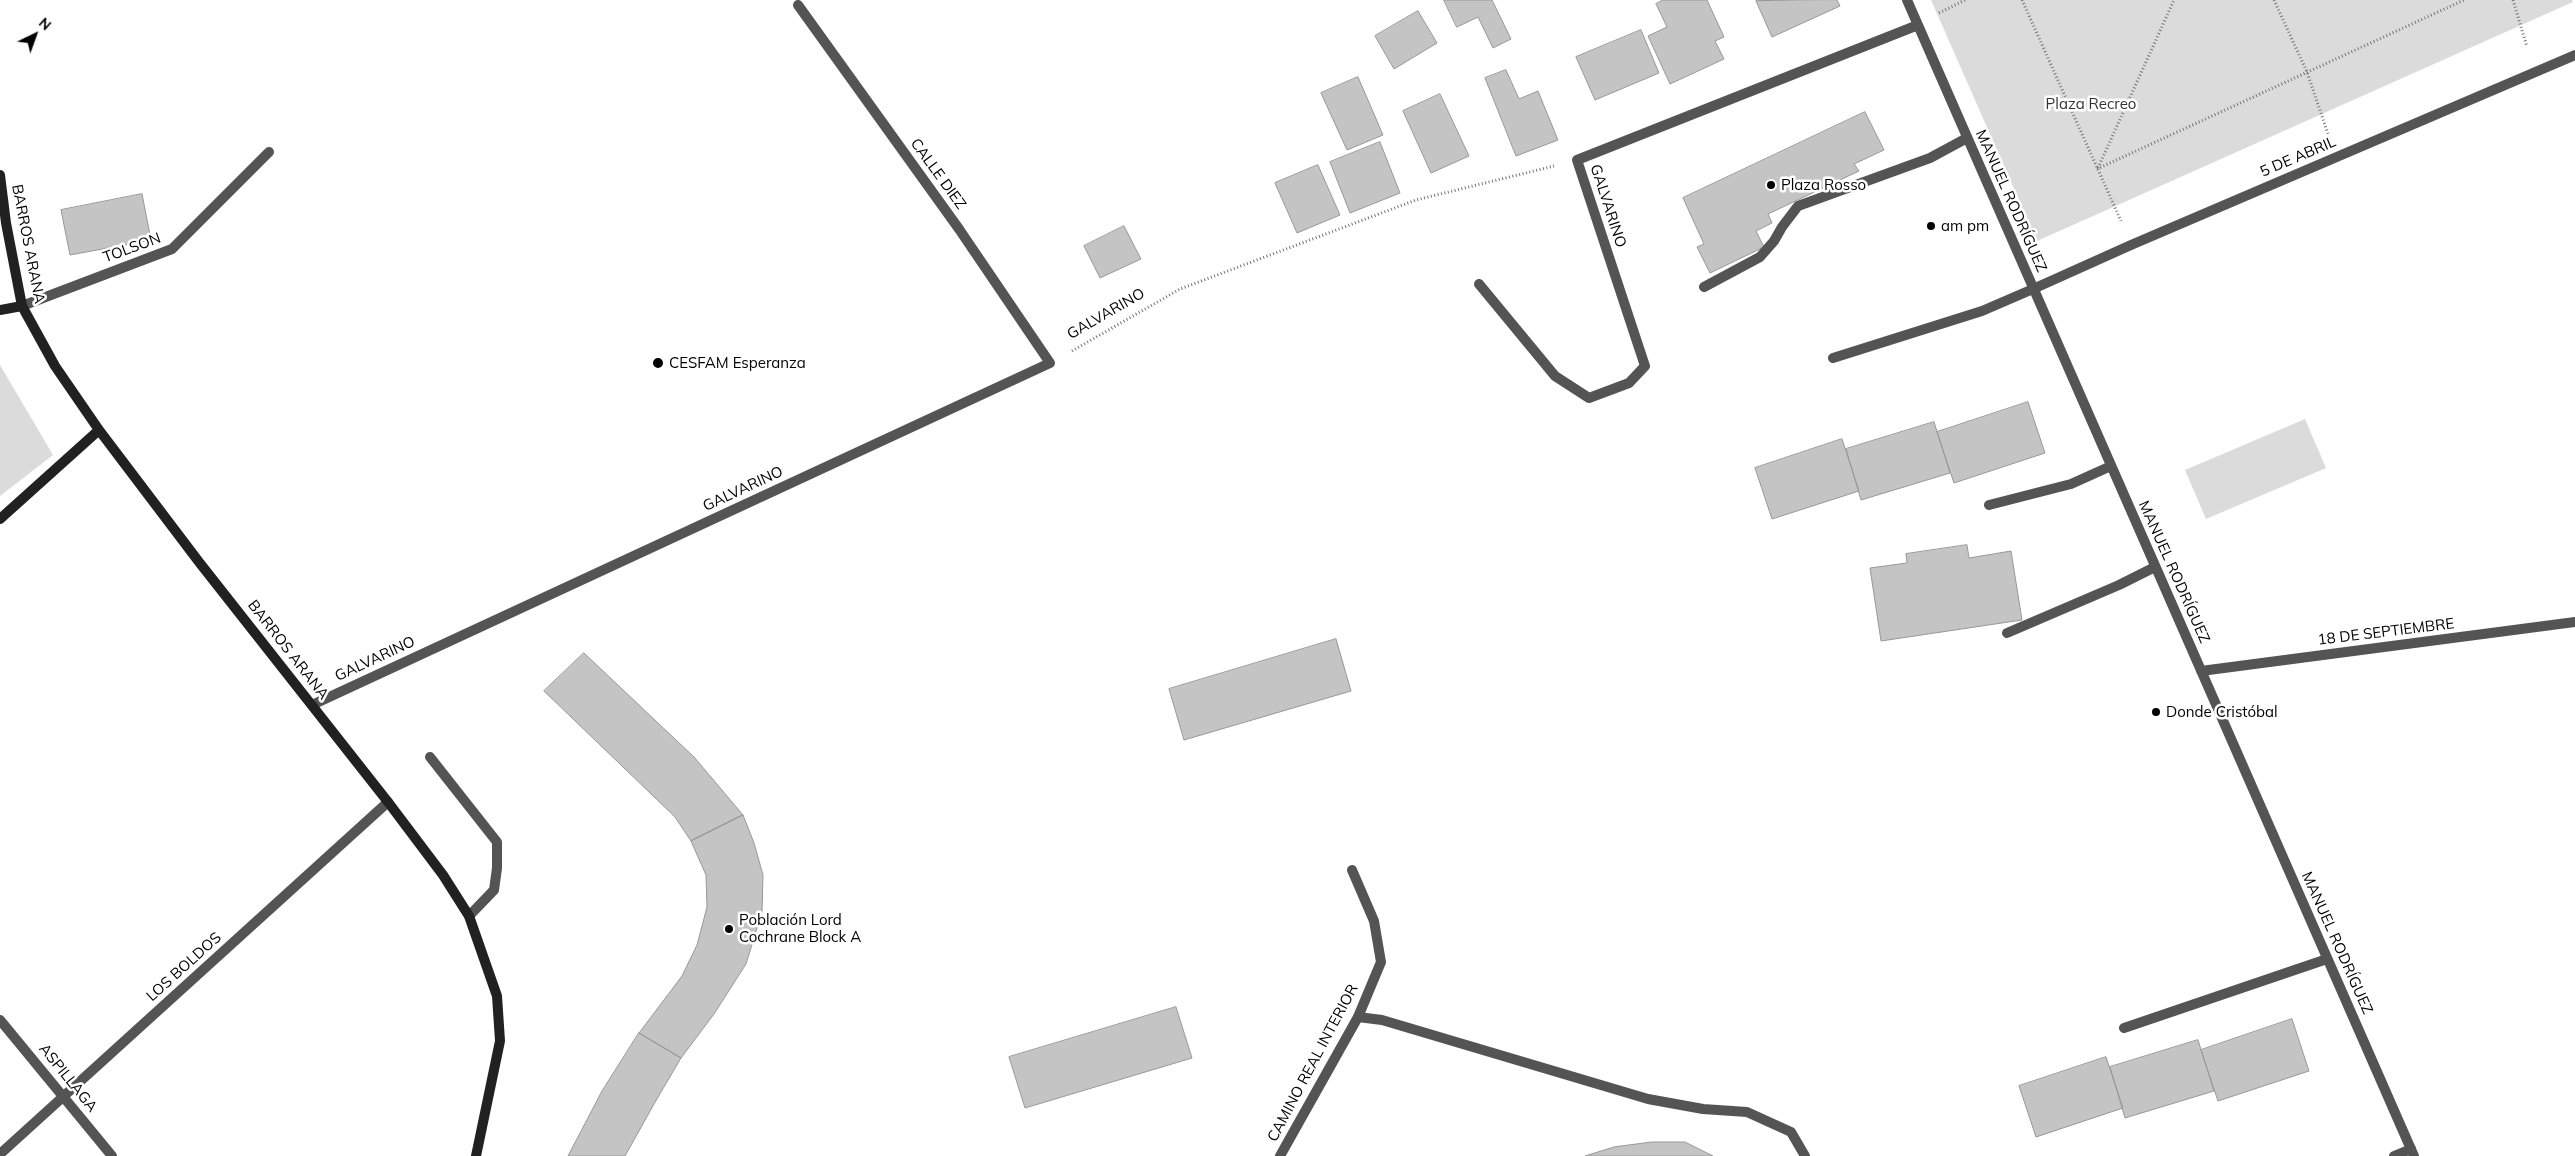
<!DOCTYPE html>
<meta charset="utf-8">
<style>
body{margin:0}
#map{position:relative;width:2575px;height:1156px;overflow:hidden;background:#fff;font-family:Mulish,sans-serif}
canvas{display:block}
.north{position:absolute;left:10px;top:10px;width:50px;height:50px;-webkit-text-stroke:4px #fff;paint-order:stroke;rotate:42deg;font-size:14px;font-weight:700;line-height:20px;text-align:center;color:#000}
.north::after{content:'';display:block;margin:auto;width:18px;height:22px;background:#000;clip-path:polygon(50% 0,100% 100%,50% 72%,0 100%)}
</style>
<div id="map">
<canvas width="2575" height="1156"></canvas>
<div class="north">N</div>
</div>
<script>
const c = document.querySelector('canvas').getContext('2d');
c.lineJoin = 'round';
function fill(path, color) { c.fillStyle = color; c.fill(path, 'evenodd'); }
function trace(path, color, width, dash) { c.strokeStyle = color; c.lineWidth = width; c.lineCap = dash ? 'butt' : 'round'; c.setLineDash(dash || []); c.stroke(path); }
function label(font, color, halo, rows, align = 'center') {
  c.font = font + ' Mulish,sans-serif'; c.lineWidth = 5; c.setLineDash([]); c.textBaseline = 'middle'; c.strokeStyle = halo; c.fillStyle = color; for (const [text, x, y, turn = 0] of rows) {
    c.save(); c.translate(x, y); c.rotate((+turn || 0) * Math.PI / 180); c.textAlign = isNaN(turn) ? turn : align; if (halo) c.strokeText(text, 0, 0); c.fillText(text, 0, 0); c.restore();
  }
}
fill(new Path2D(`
 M1931,0H2572L2573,2L2037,241Z
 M0,365L53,455L0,496Z
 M2305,419L2326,468L2206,519L2185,470Z`), '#dbdbdb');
const building = new Path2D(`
 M1444,0H1492L1511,39L1493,48L1478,17L1457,27Z
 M1663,0H1707L1724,37L1715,41L1724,59L1670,84L1648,36L1667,27L1656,4Z
 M1837,0L1840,6L1772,37L1756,1Z
 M1418,11L1437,43L1394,69L1375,36Z
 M1641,30L1659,73L1595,100L1576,57Z
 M1506,70L1519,99L1538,91L1558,140L1516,156L1485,78Z
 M1358,77L1383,135L1347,150L1321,93Z
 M1440,94L1469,156L1431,173L1403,111Z
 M1865,112L1884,150L1854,164L1859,171L1768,214L1772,223L1756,231L1764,247L1710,273L1697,247L1704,244L1683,198Z
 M1380,142L1400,193L1350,213L1330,162Z
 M1318,165L1340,215L1297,233L1275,183Z
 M142,194L151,240L70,255L61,210Z
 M1124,226L1141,259L1100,278L1084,246Z
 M2028,402L2045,453L1954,483L1937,432Z
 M1934,422L1950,473L1861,500L1846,449Z
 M1842,439L1859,491L1772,519L1755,468Z
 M1967,545L1969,558L2011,551L2022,620L1881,641L1870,568L1907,563L1906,554Z
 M1336,639L1351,691L1184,740L1169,689Z
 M584,653L694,757L743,815L691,841L675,817L544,691Z
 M743,815L754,843L763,875L762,912L746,964L714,1014L681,1058L639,1033L682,976L697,945L707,907L706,875L691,841Z
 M1176,1007L1192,1058L1025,1108L1009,1057Z
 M2292,1019L2309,1071L2218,1101L2201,1050Z
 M639,1033L681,1058L654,1104L625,1156H568L602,1091Z
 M2198,1040L2214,1091L2125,1118L2110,1067Z
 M2106,1057L2123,1108L2036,1137L2019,1086Z
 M1652,1142H1685L1713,1156H1585L1614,1147Z`);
fill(building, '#c4c4c4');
trace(building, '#989898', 1);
trace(new Path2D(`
 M2022,0L2121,221
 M2274,0L2307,72L2328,134
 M2513,0L2527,47
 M1939,13L1965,0
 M2098,168L2174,0
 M2097,169L2464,0
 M1072,351L1180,289L1416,200L1554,166`), '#767676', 3, [1, 2.5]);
trace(new Path2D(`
 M1704,287L1760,257L1774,241L1782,227L1798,206L1930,158L1967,138
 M1833,358L1982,311L2033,289
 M1989,505L2071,484L2111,466
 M2007,633L2119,585L2155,567
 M430,757L497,842V868L494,890L469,916
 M1358,1017L1382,1020L1648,1099L1703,1109L1747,1112L1791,1132L1805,1156
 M2124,1028L2327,959
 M2394,1156L2411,1149`), '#545454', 10);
trace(new Path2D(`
 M1907,0L2414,1156
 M1479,284L1555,376L1589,398L1629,383L1645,366L1577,160L1918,25
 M2033,289L2131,245L2575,55
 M22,306L172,249L269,152
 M2201,671L2575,622
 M312,705L1050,363L959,229L798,5
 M0,1020L112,1156
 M0,1154L388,802
 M1280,1156L1358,1017L1381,962L1374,921L1352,870`), '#545454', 10);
trace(new Path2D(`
 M0,175L6,223L22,306L55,366L99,430L199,562L388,802L443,875L469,916L497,996L500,1041L476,1156
 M0,310L22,306
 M0,519L99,430`), '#212121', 10);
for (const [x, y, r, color] of [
 [1771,185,5,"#000"],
 [1931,226,5,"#000"],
 [658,363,6,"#000"],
 [2156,712,5,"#000"],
 [729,929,5,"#000"]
]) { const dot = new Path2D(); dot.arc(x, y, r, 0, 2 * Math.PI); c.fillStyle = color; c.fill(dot); trace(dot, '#fff', 2); }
label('15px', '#323232', '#fff', [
 ["Plaza Recreo",2091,104]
]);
label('15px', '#000', '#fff', [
 ["5 DE ABRIL",2298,157,-23],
 ["CALLE DIEZ",938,174,54],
 ["MANUEL RODRÍGUEZ",2011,201,66],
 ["GALVARINO",1608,206,72],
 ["BARROS ARANA",28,244,79],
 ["TOLSON",132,248,-20],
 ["GALVARINO",1106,314,-30],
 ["GALVARINO",743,489,-25],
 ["MANUEL RODRÍGUEZ",2174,572,66],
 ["18 DE SEPTIEMBRE",2386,632,-7],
 ["BARROS ARANA",288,650,52],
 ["GALVARINO",375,659,-25],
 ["MANUEL RODRÍGUEZ",2337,943,66],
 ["LOS BOLDOS",184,967,-42],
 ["CAMINO REAL INTERIOR",1313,1063,-62],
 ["ASPILLAGA",68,1078,51]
]);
label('15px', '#000', '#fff', [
 ["Plaza Rosso",1781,185],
 ["am pm",1941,226],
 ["CESFAM Esperanza",669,363],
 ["Donde Cristóbal",2166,712],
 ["Población Lord",739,920],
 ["Cochrane Block A",739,937]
], 'left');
</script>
